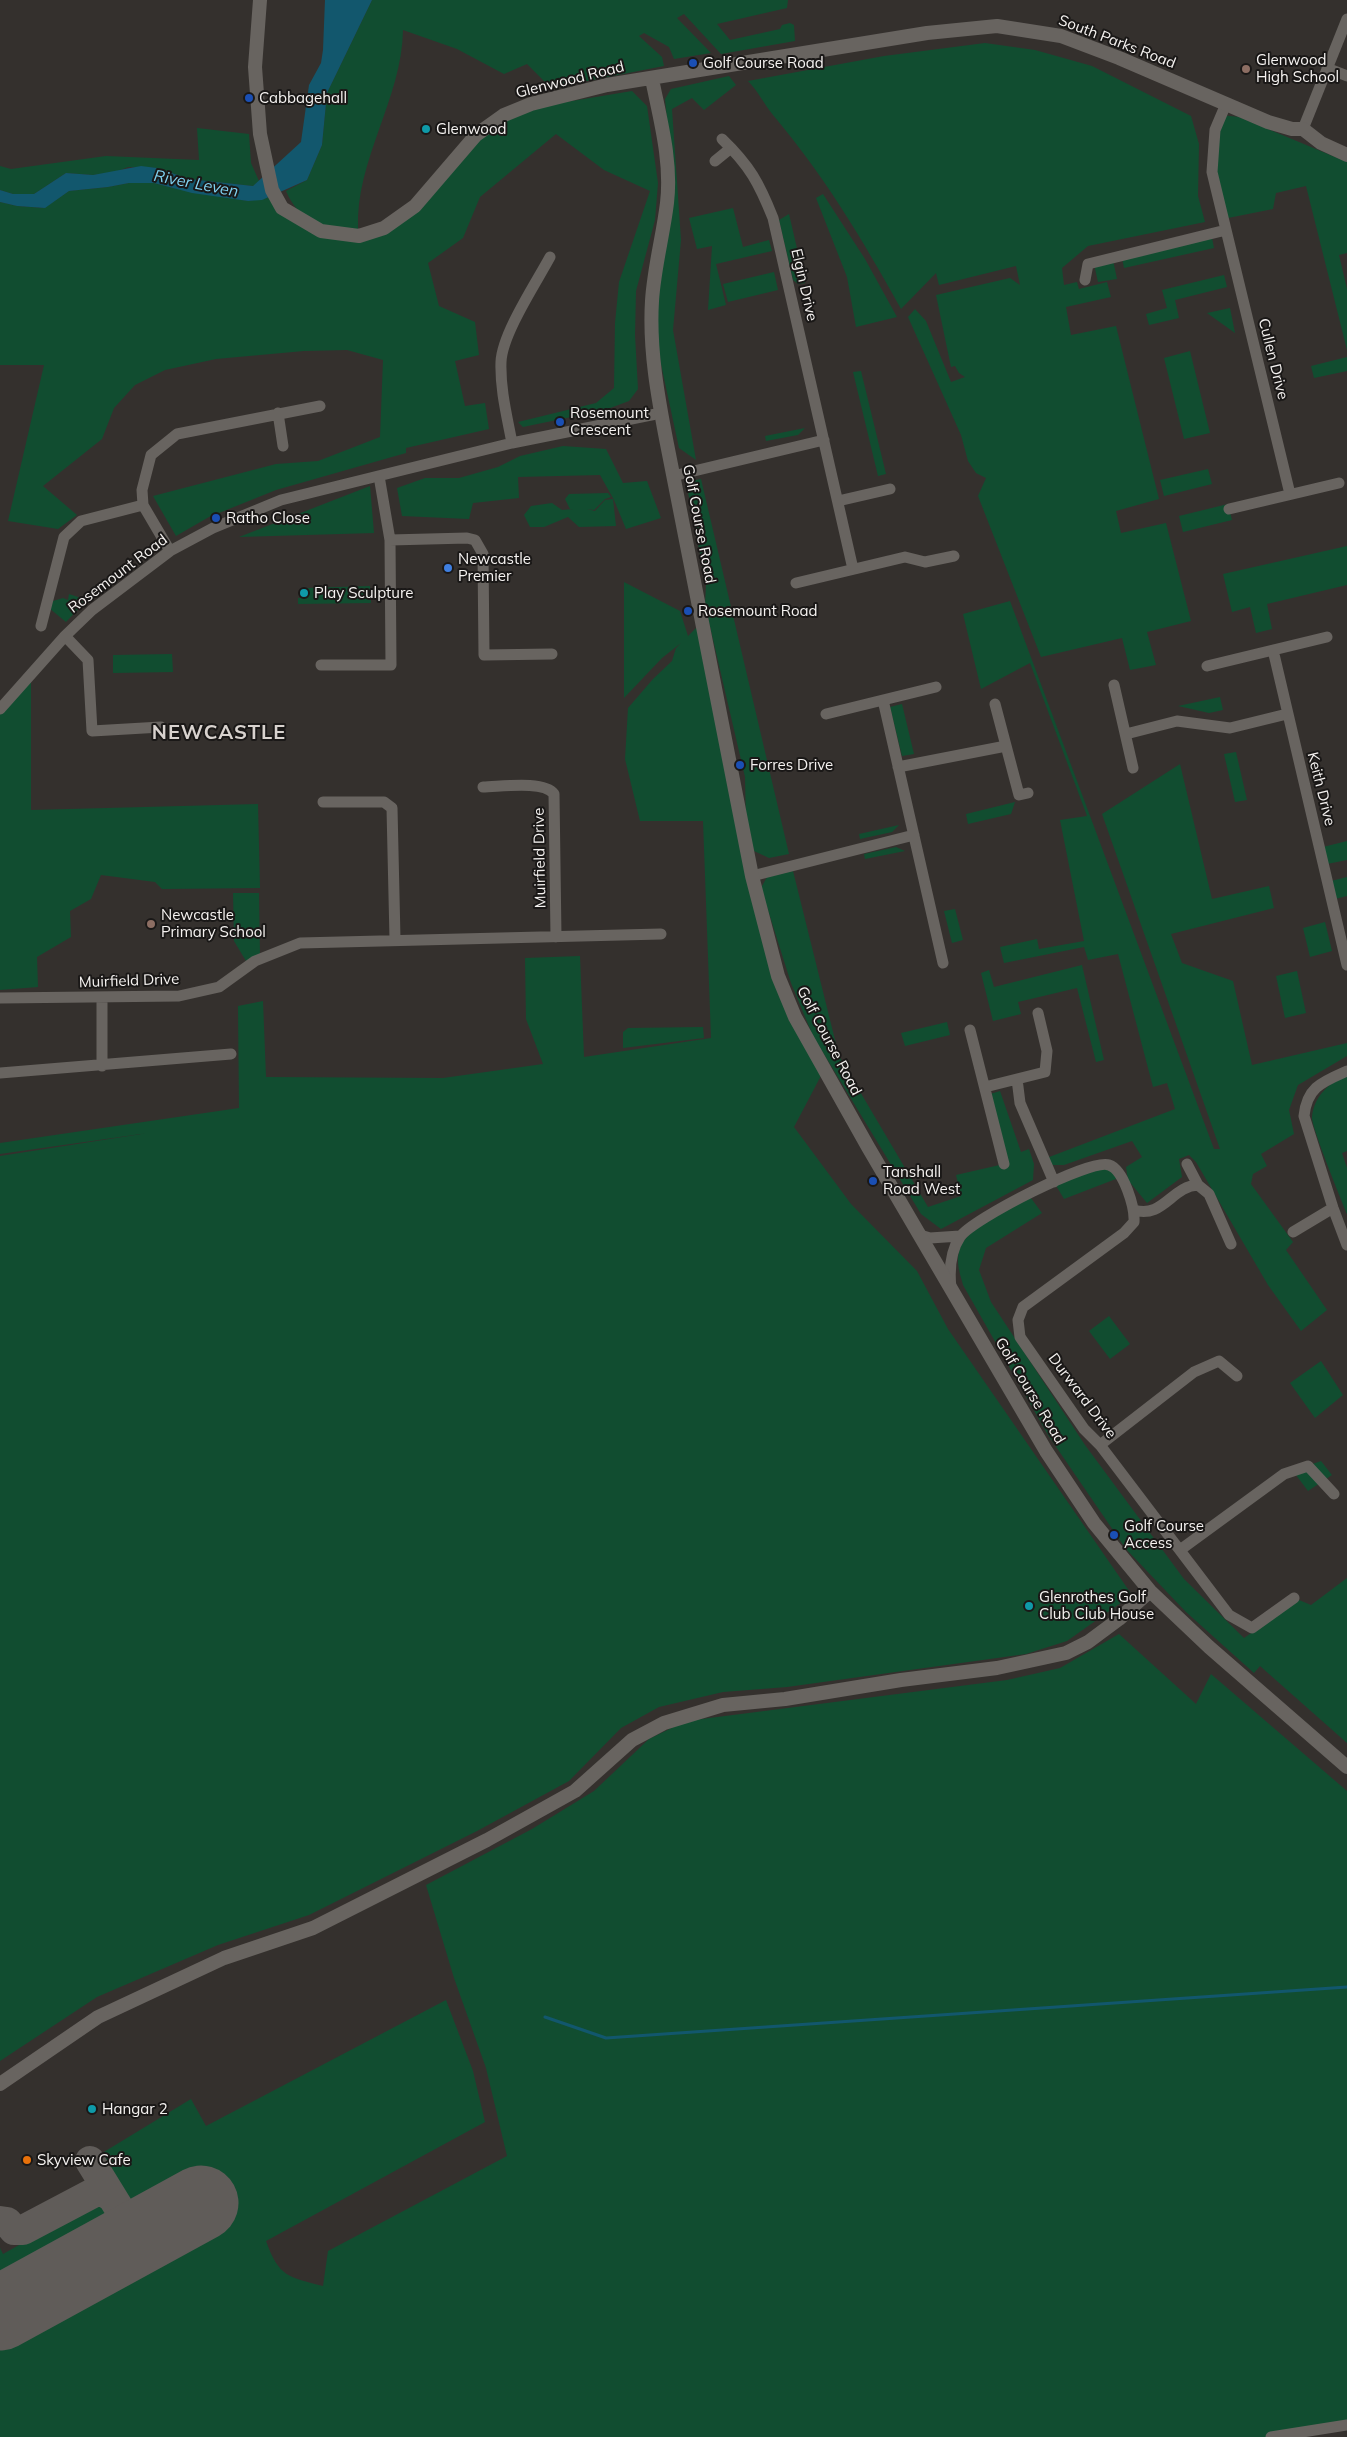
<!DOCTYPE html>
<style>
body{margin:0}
canvas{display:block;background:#34302d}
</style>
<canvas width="1347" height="2437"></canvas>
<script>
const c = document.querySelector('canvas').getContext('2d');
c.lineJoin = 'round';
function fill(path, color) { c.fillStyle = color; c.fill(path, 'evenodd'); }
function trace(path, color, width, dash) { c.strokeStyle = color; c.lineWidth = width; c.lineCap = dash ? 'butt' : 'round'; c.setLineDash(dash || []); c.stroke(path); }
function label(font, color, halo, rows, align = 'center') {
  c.font = font + ' Mulish,sans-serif'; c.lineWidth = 4; c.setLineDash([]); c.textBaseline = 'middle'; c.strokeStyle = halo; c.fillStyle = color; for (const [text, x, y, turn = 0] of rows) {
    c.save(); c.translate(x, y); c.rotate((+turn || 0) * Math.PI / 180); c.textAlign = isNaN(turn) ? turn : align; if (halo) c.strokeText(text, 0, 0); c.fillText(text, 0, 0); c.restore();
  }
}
fill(new Path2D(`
 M372,0H788L787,8L717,24L730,40L780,29L782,25L790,23L794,25L795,41L721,54L684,14L677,18L711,53L674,59L669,47L644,33L639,36L662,57L664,66L551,88L527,64L504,74L457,49L403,30C402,99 355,160 358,229C327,232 299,222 286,191L307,180L322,145L327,93Z
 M985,43L1035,50L1092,66L1191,116L1199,144L1198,196L1205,222L1088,246L1062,268L1064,285L1077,282L1079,289L1107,282L1111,297L1066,307L1071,335L1116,326L1159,499L1116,511L1121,533L1166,523L1191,621L1147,632L1156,665L1130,670L1122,638L1041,657L978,496L986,478L976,473L968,461L961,435L908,317L915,309L926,321L951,382L965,377L959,373L955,366L951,367L936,295L1010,278L1020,285L1016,266L939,285L936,273L901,309C863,240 823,174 773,115C764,104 758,91 748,81L884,56Z
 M729,76L736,85L704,110L692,98L672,109L681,240L673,330L696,460L679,448L656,341L659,289L673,182L665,99L671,89Z
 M632,91L647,106L658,183L655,220L636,291L635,335L638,389L629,401L605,410L523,427L518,422L596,403L614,388L615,323L619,282L650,191L604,170L556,134L480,197L463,238L428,263L439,306L475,322L479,355L455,361L465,406L485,403L489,429L406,448V453L276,490L209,517L176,536L153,496L276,464L318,461L380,437L383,360L347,350L304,351L216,359L165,370L135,385L114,408L102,439L43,486L77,515L58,529L8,521L44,365H0V202L17,206L44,208L69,191L108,187L129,183H154L169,187L248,201L273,197L321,231L384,228L478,138L515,114L548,105Z
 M1221,115L1239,117L1347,162V253L1339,255L1347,289V350L1306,186L1276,193L1273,209L1223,219L1212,172Z
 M197,128L249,134L251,163L259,181L253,186L189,179L157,168L128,167L116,172L93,175L66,173L34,194H13L0,190V166L11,169L106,156L199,160Z
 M823,194L865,259L897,317L856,327L847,277L816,198Z
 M733,208L743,247L769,240L772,251L716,264L726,305L708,310L712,246L697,249L689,218Z
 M789,214L805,283L798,284L793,280L779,220Z
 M1212,238L1214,248L1124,268L1122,258Z
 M1113,260L1117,279L1098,282L1094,264Z
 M774,272L778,290L728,302L723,284Z
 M1224,275L1227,287L1175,300L1179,318L1149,325L1146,314L1167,308L1162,290Z
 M1230,308L1235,333L1207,313Z
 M1190,351L1210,433L1184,439L1164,358Z
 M1347,357V371L1314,378L1311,366Z
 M861,371L886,474L878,476L853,372Z
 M805,428L798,435L766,441L765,436Z
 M563,446L606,449L623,483L647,481L661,518L626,529L614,500L600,475L518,477L519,498L473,503L469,519L402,516L397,488L425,478H459L498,467L520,456Z
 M1208,469L1212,484L1164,496L1160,480Z
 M701,479L789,854L769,858L754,851L746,822L745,777L705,605L706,585L686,482Z
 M370,486L374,533L239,537Z
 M608,493L611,497L605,499L594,510L587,509L595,511L605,500L613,499L616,526L579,527L568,517L544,527H530L524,515L531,506L552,503L562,510L573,509H570L565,499L569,494Z
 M1228,504L1232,520L1183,532L1179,516Z
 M1347,546V585L1267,604L1272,629L1256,633L1250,607L1232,612L1223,574Z
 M624,582L680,611L688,636L701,623L767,937L824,1070L794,1127L851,1204L917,1271L948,1329L1132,1595L1067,1641L1026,1654L787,1687L723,1692L659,1707L621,1728L569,1781L477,1831L309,1915L218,1945L97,1997L0,2061V1156L148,1133L0,1154V1143L239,1108L238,1006L263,1001L266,1077L443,1078L543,1064L526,1019L525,958L580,956L584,1057L711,1038L703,821H640L625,759L628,708L653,679L672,661L676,648L681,643L662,658L624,698Z
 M370,586L371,603L298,604V598L308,597L307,588Z
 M69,594L81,598L84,603L66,622L49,608L53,601L63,598L68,600Z
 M1010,601L1214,1149H1220L1102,814L1180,764L1212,899L1269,886L1274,908L1171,934L1182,963L1233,981L1252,1065L1347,1043V1056L1298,1085L1289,1110L1294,1134L1261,1154L1267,1166L1253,1174L1251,1184L1293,1242L1286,1250L1327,1310L1301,1331L1268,1285L1196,1162L1189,1155L1179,1159L1182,1177L1147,1203L1128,1180L1126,1167L1142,1157L1132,1141L1064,1165H1053L1044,1159L1175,1109L1167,1083L1153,1087L1118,954L1088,960L1084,947L1004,963L1000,947L1037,939L1039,949L1084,941L1060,820L1087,816L1030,663L981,689L963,614Z
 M172,654L173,672L113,673V655Z
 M31,674V810L258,804L260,888L162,889L155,882L101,875L91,899L70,911L71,937L37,957L38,987L0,990V709Z
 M1220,697L1223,710L1209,713L1178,706Z
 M902,704L914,754L902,756L890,707Z
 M1236,752L1247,800L1235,802L1224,754Z
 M1015,802L1011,814L968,824L966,814Z
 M899,825L892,832L860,839L859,834Z
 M1347,841V860L1327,864L1323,847Z
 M896,847L905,851L865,859L864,854Z
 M793,871L839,1056L928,1207L961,1196L956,1175L1004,1164L987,1095L1000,1091L1021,1152L1029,1149L1034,1164L1033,1180L941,1229L921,1214L813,1036L791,983L761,888L767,877Z
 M1347,877V896L1335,899L1331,881Z
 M233,893H259L260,956L246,961L234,941Z
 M955,909L963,940L952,943L944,911Z
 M1325,922L1332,951L1310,957L1303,928Z
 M1082,965L1104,1060L1096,1062L1077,988L1018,1002L1021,1014L993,1021L981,973L989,970L994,987Z
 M1297,971L1306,1013L1285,1018L1276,976Z
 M947,1022L950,1035L905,1046L901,1033Z
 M703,1027L704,1038L623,1048V1032L628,1028Z
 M1347,1075V1151L1342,1153L1347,1168V1214C1341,1199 1311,1126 1312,1117C1314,1096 1329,1083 1347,1075Z
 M1101,1165L1121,1177L1064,1199L1054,1182Z
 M1028,1194L1042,1213L986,1248L979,1270L991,1302L1085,1445L1184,1579L1244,1638L1299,1600L1311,1605L1347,1578V1743L1260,1666L1254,1673L1186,1612L1126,1549L1048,1435L963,1285C960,1274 956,1263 959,1251C963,1230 1010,1206 1028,1194Z
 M1109,1316L1130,1344L1110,1359L1089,1331Z
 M1321,1361L1343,1395L1315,1418L1290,1383Z
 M1321,1461L1332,1475L1308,1491L1293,1471Z
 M1119,1634L1196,1704L1211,1674L1347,1791V2425L1271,2437H0V2335L163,2245L172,2250L215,2227L196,2193C176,2204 149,2227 127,2212L94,2158L191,2099L206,2126L446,2000L473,2071L485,2122L266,2241C279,2277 288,2277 323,2286L328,2251L507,2156L486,2068L454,1978L426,1885L532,1829L594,1791L649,1739L686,1721L1007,1680L1060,1668Z
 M96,2202L108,2204C117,2217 116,2229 107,2241L0,2300V2248L3,2254Z`), '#114d30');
fill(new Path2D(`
 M325,0H372L327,93L322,145L307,180L262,200L248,201L192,193L154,183H129L108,187L69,191L45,208L17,206L0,202V190L13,194H34L66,173L93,175L141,166L157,168L189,179L253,186L301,142L309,85L321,63L323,50Z`), '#12576d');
trace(new Path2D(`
 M545,2017L606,2038L1347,1987`), '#12576d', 3);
trace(new Path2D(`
 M90,2161L122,2213L125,2226L121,2242L106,2254
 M122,2213C132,2226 146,2230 162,2224
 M0,2221L7,2222L14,2230H23L95,2192H104L112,2197`), '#605c59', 30);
trace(new Path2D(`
 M0,2313L201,2203`), '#605c59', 75);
trace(new Path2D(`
 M1327,68L1347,76
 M1226,104L1215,130L1212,172L1290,494
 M1303,129L1347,19
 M722,139C750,166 759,183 773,218L853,569
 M715,161L731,148
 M1085,280L1088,264L1226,230
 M278,413L283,446
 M512,443C507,416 500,389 501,362C502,334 536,283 550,257
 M673,476L824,440
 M838,501L890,489
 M143,505L170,551
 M1229,509L1339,483
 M390,540L467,538L475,540L483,554L484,655L552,654
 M796,583L905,557L925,562L954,556
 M41,626L64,537L81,521L143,505L142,490L151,455L177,434L320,406
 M65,636L88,660L92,731L161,727
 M1273,650L1347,965
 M321,665H391L390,540L379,476
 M1207,666L1327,637
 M1114,685L1133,768
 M883,700L943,963
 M995,704L1019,795L1028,793
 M0,709L65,636L92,610L170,551L213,528L281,500L512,443L661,413
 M826,714L936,687
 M1126,734L1177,721L1230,728L1287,714
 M898,767L1006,746
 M483,787C499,787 544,780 554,794L556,937
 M323,802H384L392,808L395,939
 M752,876L914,835
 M102,997V1066
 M0,998L179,996L219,987L255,961L300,943L661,934
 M1038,1013L1047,1051L1045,1072L1017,1079L1020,1103L1054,1182
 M970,1030L1004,1164
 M1347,1071C1322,1082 1307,1087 1304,1116L1333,1208L1347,1245
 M0,1073L231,1054
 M985,1087L1017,1079
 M1187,1164L1198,1185
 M1134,1210C1163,1219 1172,1186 1198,1185L1209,1194L1231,1244
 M1293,1232L1333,1208
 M920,1235L930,1238L960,1236
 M951,1288C949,1270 950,1252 960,1237C972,1219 1091,1158 1109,1165C1124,1170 1135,1208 1134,1222L1124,1233L1023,1307L1018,1320L1020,1337L1084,1429L1100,1445L1229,1615L1252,1628L1294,1598
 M1100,1445L1194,1372L1219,1361L1237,1376
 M1180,1550L1284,1474L1308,1466L1334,1494
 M1271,2437L1347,2425`), '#686460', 11);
trace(new Path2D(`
 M260,0L255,67L260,134L272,190L282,208L321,231L359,236L384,228L415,206L476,135L504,115L531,104L607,85L927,33L997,26L1061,36L1119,58L1268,122L1292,129H1303L1321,143L1347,155
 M652,79C660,119 672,161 667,203C663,236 654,268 652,301C649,349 658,398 667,444L752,876L778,976L795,1017L868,1147L1046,1451L1094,1523L1150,1591L1209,1647L1347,1767
 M0,2084L98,2017L224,1958L313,1928L487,1840L575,1791L632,1740L664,1723L723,1705L785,1699L901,1680L997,1668L1066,1653L1088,1642L1119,1619L1150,1591`), '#686460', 14);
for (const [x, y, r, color] of [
 [693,63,5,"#1a4fb4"],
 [1246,69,5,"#8d6e63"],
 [249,98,5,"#1a4fb4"],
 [426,129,5,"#0f9aa8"],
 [560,422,5,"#1a4fb4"],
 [216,518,5,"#1a4fb4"],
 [448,568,5,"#3f7fe0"],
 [304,593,5,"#0f9aa8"],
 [688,611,5,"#1a4fb4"],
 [740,765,5,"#1a4fb4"],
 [151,924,5,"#8d6e63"],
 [873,1181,5,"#1a4fb4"],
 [1114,1535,5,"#1a4fb4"],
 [1029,1606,5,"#0f9aa8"],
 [92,2109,5,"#0f9aa8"],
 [27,2160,5,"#e8710a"]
]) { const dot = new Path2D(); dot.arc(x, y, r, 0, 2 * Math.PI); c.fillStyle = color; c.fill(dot); trace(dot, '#1a1817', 2); }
label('15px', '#f5f2f0', '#1a1817', [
 ["South Parks Road",1117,42,21],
 ["Glenwood Road",570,80,-14],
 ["Elgin Drive",804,285,77],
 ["Cullen Drive",1273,359,76],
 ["Golf Course Road",699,524,79],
 ["Rosemount Road",118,574,-37],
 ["Keith Drive",1321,789,76],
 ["Muirfield Drive",540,858,-91],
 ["Muirfield Drive",129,981,-2],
 ["Golf Course Road",829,1041,62],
 ["Golf Course Road",1030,1391,59],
 ["Durward Drive",1082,1396,53]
]);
label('15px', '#f5f2f0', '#1a1817', [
 ["Glenwood",1256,60],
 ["High School",1256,77],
 ["Golf Course Road",703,63],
 ["Cabbagehall",259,98],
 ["Glenwood",436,129],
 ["Rosemount",570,413],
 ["Crescent",570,430],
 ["Ratho Close",226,518],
 ["Newcastle",458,559],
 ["Premier",458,576],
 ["Play Sculpture",314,593],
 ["Rosemount Road",698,611],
 ["Forres Drive",750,765],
 ["Newcastle",161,915],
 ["Primary School",161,932],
 ["Tanshall",883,1172],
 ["Road West",883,1189],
 ["Golf Course",1124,1526],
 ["Access",1124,1543],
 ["Glenrothes Golf",1039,1597],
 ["Club Club House",1039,1614],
 ["Hangar 2",102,2109],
 ["Skyview Cafe",37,2160]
], 'left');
label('italic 16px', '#80d2f1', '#1a1817', [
 ["River Leven",196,184,11]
]);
c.letterSpacing = '1px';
label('bold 20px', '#d8d2ce', '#1a1817', [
 ["NEWCASTLE",219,733]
]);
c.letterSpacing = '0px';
</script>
